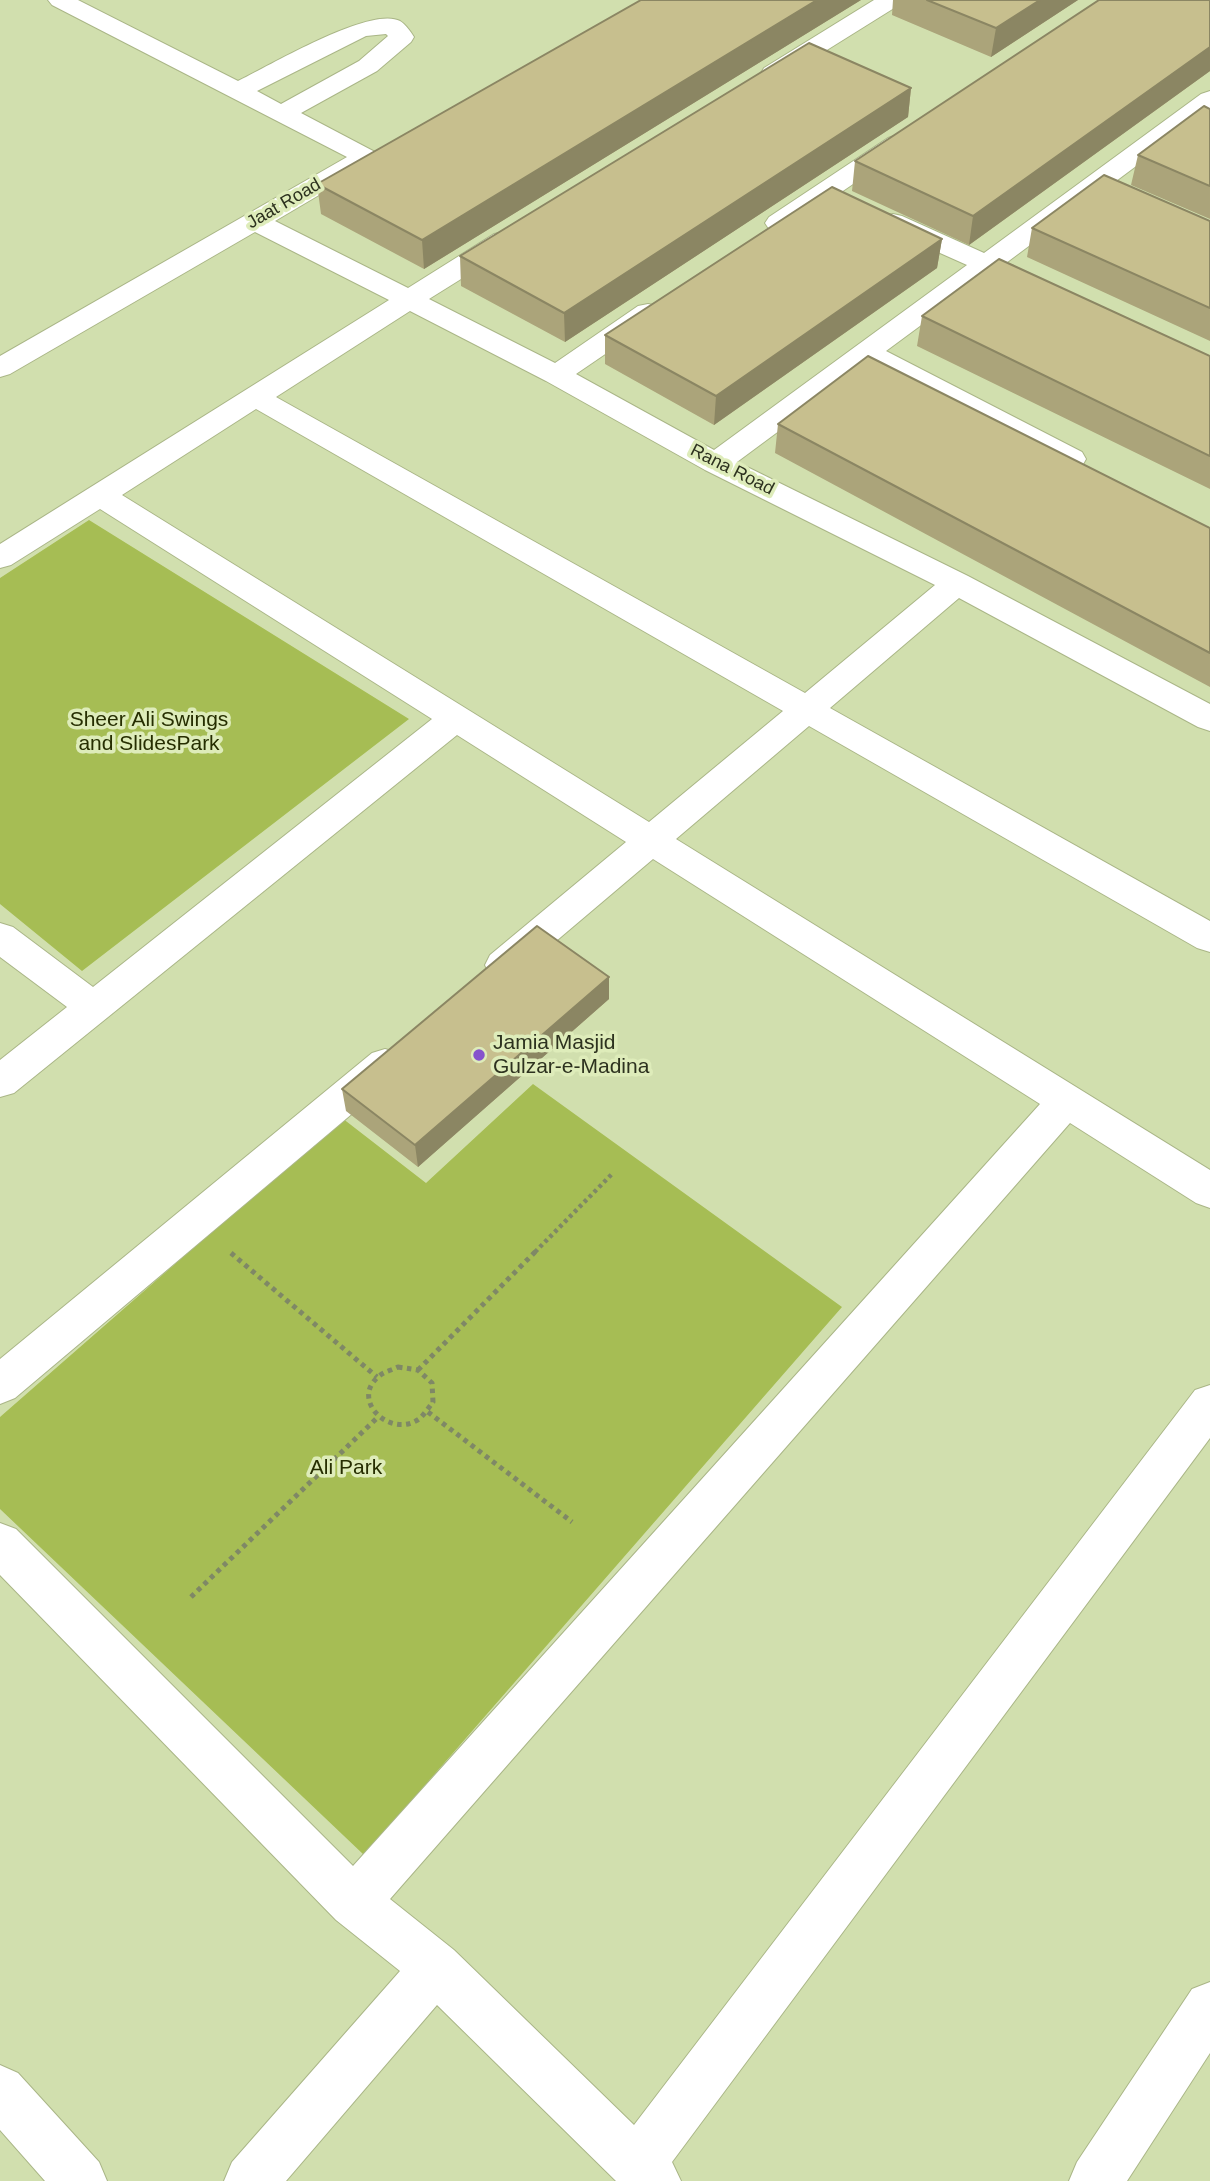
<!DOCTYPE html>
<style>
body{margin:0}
canvas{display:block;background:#d1dfae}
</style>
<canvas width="1210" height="2181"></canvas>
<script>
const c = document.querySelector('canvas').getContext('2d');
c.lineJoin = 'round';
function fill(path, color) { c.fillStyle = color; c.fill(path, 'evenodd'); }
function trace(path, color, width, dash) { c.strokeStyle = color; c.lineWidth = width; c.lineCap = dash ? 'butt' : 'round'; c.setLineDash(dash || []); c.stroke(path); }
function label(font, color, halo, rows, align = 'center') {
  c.font = font + ' Arial,sans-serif'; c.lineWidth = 7; c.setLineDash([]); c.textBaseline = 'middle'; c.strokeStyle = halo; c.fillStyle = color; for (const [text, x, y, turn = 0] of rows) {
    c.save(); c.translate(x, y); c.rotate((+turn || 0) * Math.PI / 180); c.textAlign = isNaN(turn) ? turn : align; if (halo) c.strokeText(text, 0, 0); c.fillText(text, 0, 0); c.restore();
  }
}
fill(new Path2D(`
 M89,520L409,719L82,971L0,904V578Z
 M533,1084L842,1307L364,1855L0,1509V1417L342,1118L426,1183Z`), '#a6bd54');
const minor = new Path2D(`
 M48,0H78L238,81C267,67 371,5 400,21C405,24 411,32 414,37L411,42L377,71L301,113L375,152L379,157L375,162L275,221L408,288L494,234L504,232L514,234L517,240L514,246L429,299L555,363L638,306L648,304L658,306L662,312L658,318L576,374L714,450L967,265L884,228L880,222L884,216L893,214L902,216L984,253L1201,94L1210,91V111L1006,263L1014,266L1018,272L1014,278L1004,280L989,275L886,351L1082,452L1086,459L1082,466L1071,468L1060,466L868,365L737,462L968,576L1210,704V731L1198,727L959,598L830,708L1210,921V952L1197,948L809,726L676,839L1210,1170V1208L1196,1203L1070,1123L390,1899L454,1950L634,2125L1195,1390L1210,1385V1438L672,2162L681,2181H616L437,2005L286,2181H224L232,2162L400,1971L336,1920L0,1575V1523L16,1529L353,1866L1040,1104L653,859L516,975L503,979L490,975L485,965L490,955L626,842L457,735L14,1093L0,1097V1060L67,1007L0,957V923L13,927L93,987L432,719L100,509L11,565L0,568V544L389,300L255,232L10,374L0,377V356L347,157L52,5ZM386,34L388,36L359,61L281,104L257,91L366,36ZM410,311L546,381L705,470L935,585L805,693L276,397ZM256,409L783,711L649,822L122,495Z
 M874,0H903L899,5L782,78L773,80L764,78L761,73L764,68Z
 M897,135L906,138L910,143L906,148L787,229L778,231L769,229L765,223L769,217L888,138Z
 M385,1049L398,1053L404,1064L398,1075L15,1398L0,1404V1359L372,1053Z
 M1210,1982V2053L1127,2181H1069L1077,2162L1192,1989Z
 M0,2065L18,2073L99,2162L107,2181H45L0,2130Z`);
trace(minor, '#aab687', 2);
trace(new Path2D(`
 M535,1252L613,1173`), '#7f8866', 4.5, [3.5, 3.5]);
trace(new Path2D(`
 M231,1253L377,1377
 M398,1367L418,1370L432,1383L433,1402C429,1407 424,1415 419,1419C391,1439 350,1401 378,1377C383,1372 392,1370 398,1367Z
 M418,1370L537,1250
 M428,1412L572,1522
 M191,1597L377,1418`), '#7f8866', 5, [4.5, 4.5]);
fill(minor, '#fff');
fill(new Path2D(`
 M641,0H861L424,269L321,214L317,184Z
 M893,0H1078L991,57L892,15Z
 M1210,0V71L969,245L852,191L855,161Z
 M911,88L908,117L565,342L461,286L460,256Z
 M1210,109V219L1131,185L1138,155Z
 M1210,221V341L1027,257L1032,228Z
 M942,239L937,268L714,425L605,364V335Z
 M922,316L1210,356V489L917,346Z
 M778,424L1210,528V687L775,453Z
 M609,977V999L418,1167L346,1111L342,1089Z`), '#aba47a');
fill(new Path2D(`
 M817,0H861L424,269L422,240Z
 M1040,0H1078L991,57L996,28Z
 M1210,47V71L969,245L973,216Z
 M911,88L908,117L565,342L564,313Z
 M942,239L937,268L714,425L716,396Z
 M609,977V999L418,1167L415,1145Z`), '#8b8663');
const building = new Path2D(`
 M641,0H817L422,240L317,184Z
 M927,0H1040L996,28Z
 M1099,0H1210V47L973,216L855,161Z
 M809,43L911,88L564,313L460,256Z
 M1204,106L1210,109V186L1138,155Z
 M1104,175L1210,221V308L1032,228Z
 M832,187L942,239L716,396L605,335Z
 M999,259L1210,356V456L922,316Z
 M868,356L1210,528V653L778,424Z
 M537,926L609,977L415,1145L342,1089Z`);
fill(building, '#c7bf8e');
trace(building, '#8b8663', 2);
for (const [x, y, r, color] of [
 [479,1055,7,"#8653cc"]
]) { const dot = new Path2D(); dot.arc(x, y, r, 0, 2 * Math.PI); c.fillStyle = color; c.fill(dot); trace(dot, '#deecba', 2.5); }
label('18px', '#2d321f', '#deecba', [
 ["Jaat Road",284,204,-30],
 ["Rana Road",732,470,27]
]);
label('21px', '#262e01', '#deecba', [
 ["Sheer Ali Swings",149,720],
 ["and SlidesPark",149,744],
 ["Ali Park",346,1468]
]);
label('21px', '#2d321f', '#deecba', [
 ["Jamia Masjid",493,1043],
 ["Gulzar-e-Madina",493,1067]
], 'left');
</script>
